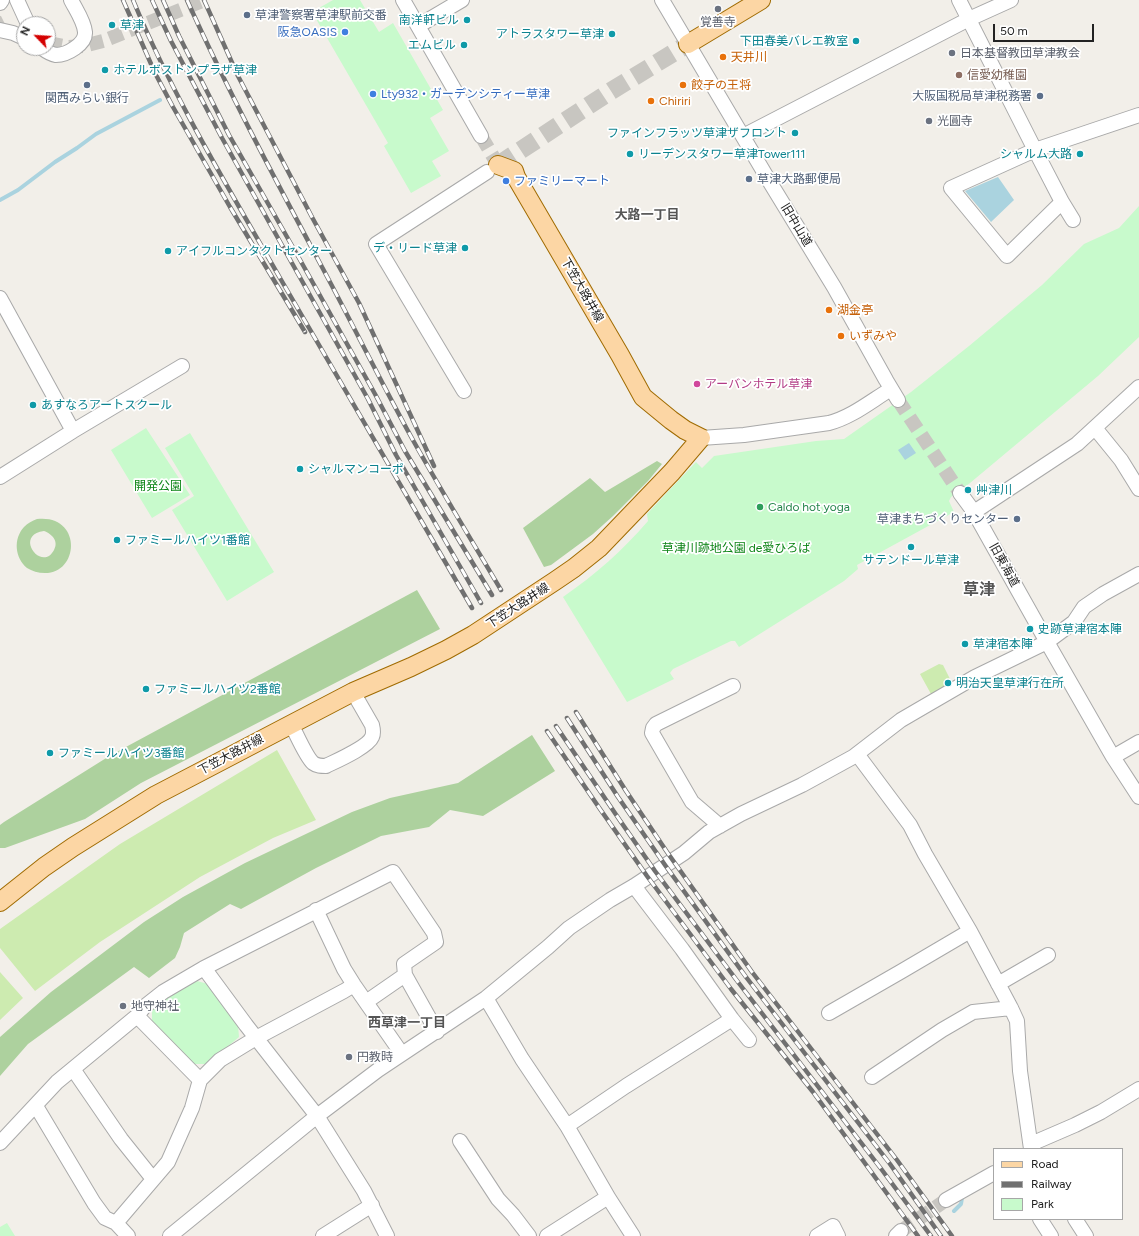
<!DOCTYPE html>
<meta charset="utf-8">
<style>
body{margin:0}
#map{position:relative;width:1139px;height:1236px;overflow:hidden;background:#f2efe9;font-family:Figtree,sans-serif}
canvas{display:block}
.legend{position:absolute;left:993px;top:1148px;width:130px;height:72px;box-sizing:border-box;background:#fff;border:1px solid #a7a7a7;margin:0;padding:5px 7px;list-style:none;font-size:12px;color:#222}
.legend li{display:flex;align-items:center;gap:8px;height:20px}
.legend b{width:20px;border:1px solid #a7a7a7}
.north{position:absolute;left:16px;top:16px;width:40px;height:40px;box-sizing:border-box;background:#fff;border:1px solid #a7a7a7;border-radius:50%;rotate:295deg;font-size:11px;font-weight:700;line-height:16px;text-align:center;color:#222}
.north::after{content:'';display:block;margin:auto;width:14px;height:18px;background:#d40000;clip-path:polygon(50% 0,100% 100%,50% 72%,0 100%)}
.scale{position:absolute;left:993px;top:24px;width:101px;height:18px;box-sizing:border-box;border:2px solid #222;border-top:0;padding-left:5px;font-size:12px;line-height:14px;white-space:nowrap;color:#222;-webkit-text-stroke:3px #fff;paint-order:stroke}
</style>
<div id="map">
<canvas width="1139" height="1236"></canvas>
<ul class="legend">
<li><b style="height:5px;background:#fcd6a4"></b>Road</li>
<li><b style="height:5px;background:#707070"></b>Railway</li>
<li><b style="height:11px;background:#c8facc"></b>Park</li>
</ul>
<div class="north">N</div>
<div class="scale">50 m</div>
</div>
<script>
const c = document.querySelector('canvas').getContext('2d');
c.lineJoin = 'round';
function fill(path, color) { c.fillStyle = color; c.fill(path, 'evenodd'); }
function trace(path, color, width, dash) { c.strokeStyle = color; c.lineWidth = width; c.lineCap = dash ? 'butt' : 'round'; c.setLineDash(dash || []); c.stroke(path); }
function label(font, color, halo, rows, align = 'center') {
  c.font = font + ' Figtree,"Noto Sans JP",sans-serif'; c.lineWidth = 3.5; c.setLineDash([]); c.textBaseline = 'middle'; c.strokeStyle = halo; c.fillStyle = color; for (const [text, x, y, turn = 0] of rows) {
    c.save(); c.translate(x, y); c.rotate((+turn || 0) * Math.PI / 180); c.textAlign = isNaN(turn) ? turn : align; if (halo) c.strokeText(text, 0, 0); c.fillText(text, 0, 0); c.restore();
  }
}
fill(new Path2D(`
 M939,664L943,665L952,683L931,694L920,674Z
 M277,750L316,820L273,838L200,877L100,942L35,991L0,948V929L120,844Z
 M0,972L23,998L0,1020Z`), '#cdebb0');
fill(new Path2D(`
 M657,461L662,464L648,481L613,516L593,534L551,565L544,567L523,528L590,478L605,492Z
 M37,519C82,514 80,573 45,573C38,573 32,571 27,568C15,558 13,539 24,527C28,523 32,521 37,519ZM44,531C52,534 59,541 54,550C42,573 13,535 44,531Z
 M417,590L440,629L141,783L85,819L5,848H0V825L4,822L111,755Z
 M532,735L555,771L483,816L450,810L429,827L381,836L316,868L241,909L230,904L184,933L180,947L175,958L149,978L134,967L28,1044L0,1076V1037L51,992L144,922L183,897L245,863L352,812L390,798L458,783Z`), '#add19e');
fill(new Path2D(`
 M333,0H360L379,32L393,23L443,110L430,118L449,151L432,161L441,176L411,193L384,146L388,143L312,12Z
 M1139,206V337L1098,376L970,483L951,497L949,501L954,512L857,565L858,569L844,581L739,647L735,641H731L673,669L670,673L674,679L627,702L563,597C596,574 622,551 648,521L647,514L696,462L702,468L714,456L816,441L844,439L911,392L969,346L1042,285L1084,244L1119,228Z
 M146,428L190,495L152,518L111,450Z
 M190,433L274,572L227,601L172,510L194,496L165,448Z
 M197,981L208,984L238,1025L239,1037L207,1064H193L152,1022V1009L165,998Z
 M7,1223L15,1236H0V1227Z`), '#c8facc');
fill(new Path2D(`
 M998,177L1014,200L991,222L965,191Z
 M909,443L916,453L905,460L898,450Z`), '#aad3df');
trace(new Path2D(`
 M0,200L18,190L55,162L77,148L96,134L160,100
 M954,1211L961,1204L962,1198`), '#aad3df', 4);
trace(new Path2D(`
 M0,24L4,22
 M48,43L69,47L84,46L103,41L205,0
 M481,136L498,165L490,170
 M898,400L960,493
 M901,1231L946,1200`), '#c8c6c1', 14, [14, 7]);
trace(new Path2D(`
 M498,165L611,91L688,44`), '#c8c6c1', 18, [18, 9]);
const minor = new Path2D(`
 M17,0L28,24
 M403,0L481,136
 M662,0L771,184L834,287L886,380L898,400
 M959,0L1035,150L1062,202L1073,220
 M0,3L2,0
 M418,26L462,0
 M0,30L13,33L24,38
 M42,48C46,51 50,54 56,55C67,55 86,44 85,32C84,21 76,10 71,0
 M743,136L969,19L1011,0
 M1062,202L1007,256L951,188L1035,150L1139,115
 M0,298L73,431
 M464,391L376,244L487,172
 M1095,428L1121,460L1139,489
 M701,438L744,435L829,423C852,417 871,401 891,389
 M0,477L73,431L182,366
 M960,493L974,512L1047,642L1113,757L1139,797
 M974,512L1077,444L1139,387
 M291,724C296,733 306,757 313,763C317,766 321,766 326,766C336,761 368,747 372,737C374,733 373,729 372,725L353,692
 M857,754L910,825L925,854L970,931L1011,1008L1017,1021L1020,1071L1031,1149
 M1113,757L1139,742
 M720,826L692,802L652,733L653,728L656,724L733,686
 M634,886L682,949L732,1019L749,1040
 M316,910L344,969L354,985L402,1054
 M204,968L246,1025L317,1116L364,1191L387,1236
 M405,975L437,1032
 M998,984L1048,955
 M486,998L522,1059L567,1126L608,1197L633,1236
 M829,1013L902,971L970,931
 M137,1016L200,1080
 M73,1069L121,1139L153,1179
 M872,1077L942,1030L973,1012L1011,1008
 M36,1106L94,1203L105,1218L116,1223L128,1236
 M567,1126L626,1086L732,1019
 M460,1141L498,1199L513,1215L529,1236
 M0,1143L57,1082L137,1016L144,1007L163,992L204,968L393,872L434,933L436,942L404,964L405,975L366,1002
 M1031,1144L1075,1125L1101,1112L1139,1089
 M946,1200L994,1173
 M1040,1219L1051,1236
 M1075,1219L1086,1236
 M116,1223L168,1162L192,1108L200,1080L220,1060L256,1038L344,991L354,985
 M170,1236L317,1116L378,1070L486,998L548,947L569,928L610,900L634,886L684,853L709,832L741,814L802,785L853,757L901,720L925,706L975,677L1047,642L1074,622L1084,607L1103,594L1139,574
 M323,1236L372,1205
 M547,1236L608,1197
 M817,1236L833,1226L838,1236
 M896,1236L901,1231`);
const major = new Path2D(`
 M688,44L761,0
 M0,902L44,867L73,847L156,795L353,692L411,667L446,650L473,635L555,581L574,568L599,548L672,472L701,438L685,430L671,420L643,397L620,355L516,177L514,171L498,165`);
trace(minor, '#a9a9a9', 16);
trace(major, '#a06b00', 20);
trace(minor, '#fff', 14);
trace(major, '#fcd6a4', 18);
const rail = new Path2D(`
 M123,0L155,73L173,107L230,207L305,332
 M133,0C173,97 228,187 280,278C344,388 408,498 472,608
 M152,0L171,41L222,138L368,399L396,455L481,603
 M163,0L179,36L229,135L299,258L375,394L405,451L492,595
 M187,0C228,91 275,179 322,267C353,325 382,384 414,442C442,492 472,541 501,590
 M204,0L238,76L313,219L359,303L434,466
 M576,712L626,791L667,852L752,972L897,1160L952,1236
 M567,718L618,797L665,865L746,977L890,1164L941,1236
 M556,726L621,822L655,871L738,982L882,1170L931,1236
 M547,731L600,809L647,876L731,989L813,1092L918,1236`);
trace(rail, '#707070', 4.5);
trace(rail, '#fff', 3, [9]);
for (const [x, y, r, color] of [
 [718,9,4,"#6b7280"],
 [247,15,4,"#5c6f8a"],
 [467,20,4,"#0f9aa8"],
 [112,25,4,"#0f9aa8"],
 [345,32,4,"#3f7fe0"],
 [612,34,4,"#0f9aa8"],
 [856,41,4,"#0f9aa8"],
 [464,45,4,"#0f9aa8"],
 [952,53,4,"#6b7280"],
 [723,57,4,"#e8710a"],
 [105,70,4,"#0f9aa8"],
 [959,75,4,"#8d6e63"],
 [87,85,4,"#5c6f8a"],
 [683,85,4,"#e8710a"],
 [373,94,4,"#3f7fe0"],
 [1040,96,4,"#5c6f8a"],
 [651,101,4,"#e8710a"],
 [929,121,4,"#6b7280"],
 [795,133,4,"#0f9aa8"],
 [630,154,4,"#0f9aa8"],
 [1080,154,4,"#0f9aa8"],
 [749,179,4,"#5c6f8a"],
 [506,181,4,"#3f7fe0"],
 [465,248,4,"#0f9aa8"],
 [168,251,4,"#0f9aa8"],
 [829,310,4,"#e8710a"],
 [841,336,4,"#e8710a"],
 [697,384,4,"#d1479c"],
 [33,405,4,"#0f9aa8"],
 [300,469,4,"#0f9aa8"],
 [968,490,4,"#0f9aa8"],
 [760,507,4,"#2e9e5b"],
 [1017,519,4,"#5c6f8a"],
 [117,540,4,"#0f9aa8"],
 [911,547,4,"#0f9aa8"],
 [1030,629,4,"#0f9aa8"],
 [965,644,4,"#0f9aa8"],
 [948,683,4,"#0f9aa8"],
 [146,689,4,"#0f9aa8"],
 [50,753,4,"#0f9aa8"],
 [123,1006,4,"#6b7280"],
 [349,1057,4,"#6b7280"]
]) { const dot = new Path2D(); dot.arc(x, y, r, 0, 2 * Math.PI); c.fillStyle = color; c.fill(dot); trace(dot, '#fff', 1.5); }
label('12px', '#4e5e75', '#fff', [
 ["草津警察署草津駅前交番",255,15],
 ["大阪国税局草津税務署",1032,96,"right"],
 ["関西みらい銀行",87,98,"center"],
 ["草津大路郵便局",757,179],
 ["草津まちづくりセンター",1009,519,"right"]
], 'left');
label('12px', '#0d838f', '#fff', [
 ["南洋軒ビル",459,20,"right"],
 ["草津",120,25],
 ["アトラスタワー草津",604,34,"right"],
 ["下田春美バレエ教室",848,41,"right"],
 ["エムビル",456,45,"right"],
 ["ホテルボストンプラザ草津",113,70],
 ["ファインフラッツ草津ザフロント",787,133,"right"],
 ["リーデンスタワー草津Tower111",638,154],
 ["シャルム大路",1072,154,"right"],
 ["デ・リード草津",457,248,"right"],
 ["アイフルコンタクトセンター",176,251],
 ["あすなろアートスクール",41,405],
 ["シャルマンコーポ",308,469],
 ["艸津川",976,490],
 ["ファミールハイツ1番館",125,540],
 ["サテンドール草津",911,560,"center"],
 ["史跡草津宿本陣",1038,629],
 ["草津宿本陣",973,644],
 ["明治天皇草津行在所",956,683],
 ["ファミールハイツ2番館",154,689],
 ["ファミールハイツ3番館",58,753]
], 'left');
label('12px', '#5b616d', '#fff', [
 ["覚善寺",718,22,"center"],
 ["日本基督教団草津教会",960,53],
 ["光圓寺",937,121],
 ["地守神社",131,1006],
 ["円教時",357,1057]
], 'left');
label('12px', '#366cbe', '#fff', [
 ["阪急OASIS",337,32,"right"],
 ["Lty932・ガーデンシティー草津",381,94],
 ["ファミリーマート",514,181]
], 'left');
label('12px', '#c56008', '#fff', [
 ["天井川",731,57],
 ["餃子の王将",691,85],
 ["Chiriri",659,101],
 ["湖金亭",837,310],
 ["いずみや",849,336]
], 'left');
label('12px', '#785e54', '#fff', [
 ["信愛幼稚園",967,75]
], 'left');
label('12px', '#222', '#fff', [
 ["旧中山道",796,225,59],
 ["下笠大路井線",582,290,60],
 ["旧東海道",1004,565,61],
 ["下笠大路井線",518,606,-33],
 ["下笠大路井線",231,755,-28]
]);
label('12px', '#b23c85', '#fff', [
 ["アーバンホテル草津",705,384]
], 'left');
label('12px', '#0c8416', '#fff', [
 ["開発公園",158,486],
 ["草津川跡地公園 de愛ひろば",736,548]
]);
label('12px', '#27864d', '#fff', [
 ["Caldo hot yoga",768,507]
], 'left');
label('bold 13px', '#555', '#fff', [
 ["大路一丁目",647,215],
 ["西草津一丁目",407,1023]
]);
label('bold 16px', '#555', '#fff', [
 ["草津",979,590]
]);
</script>
